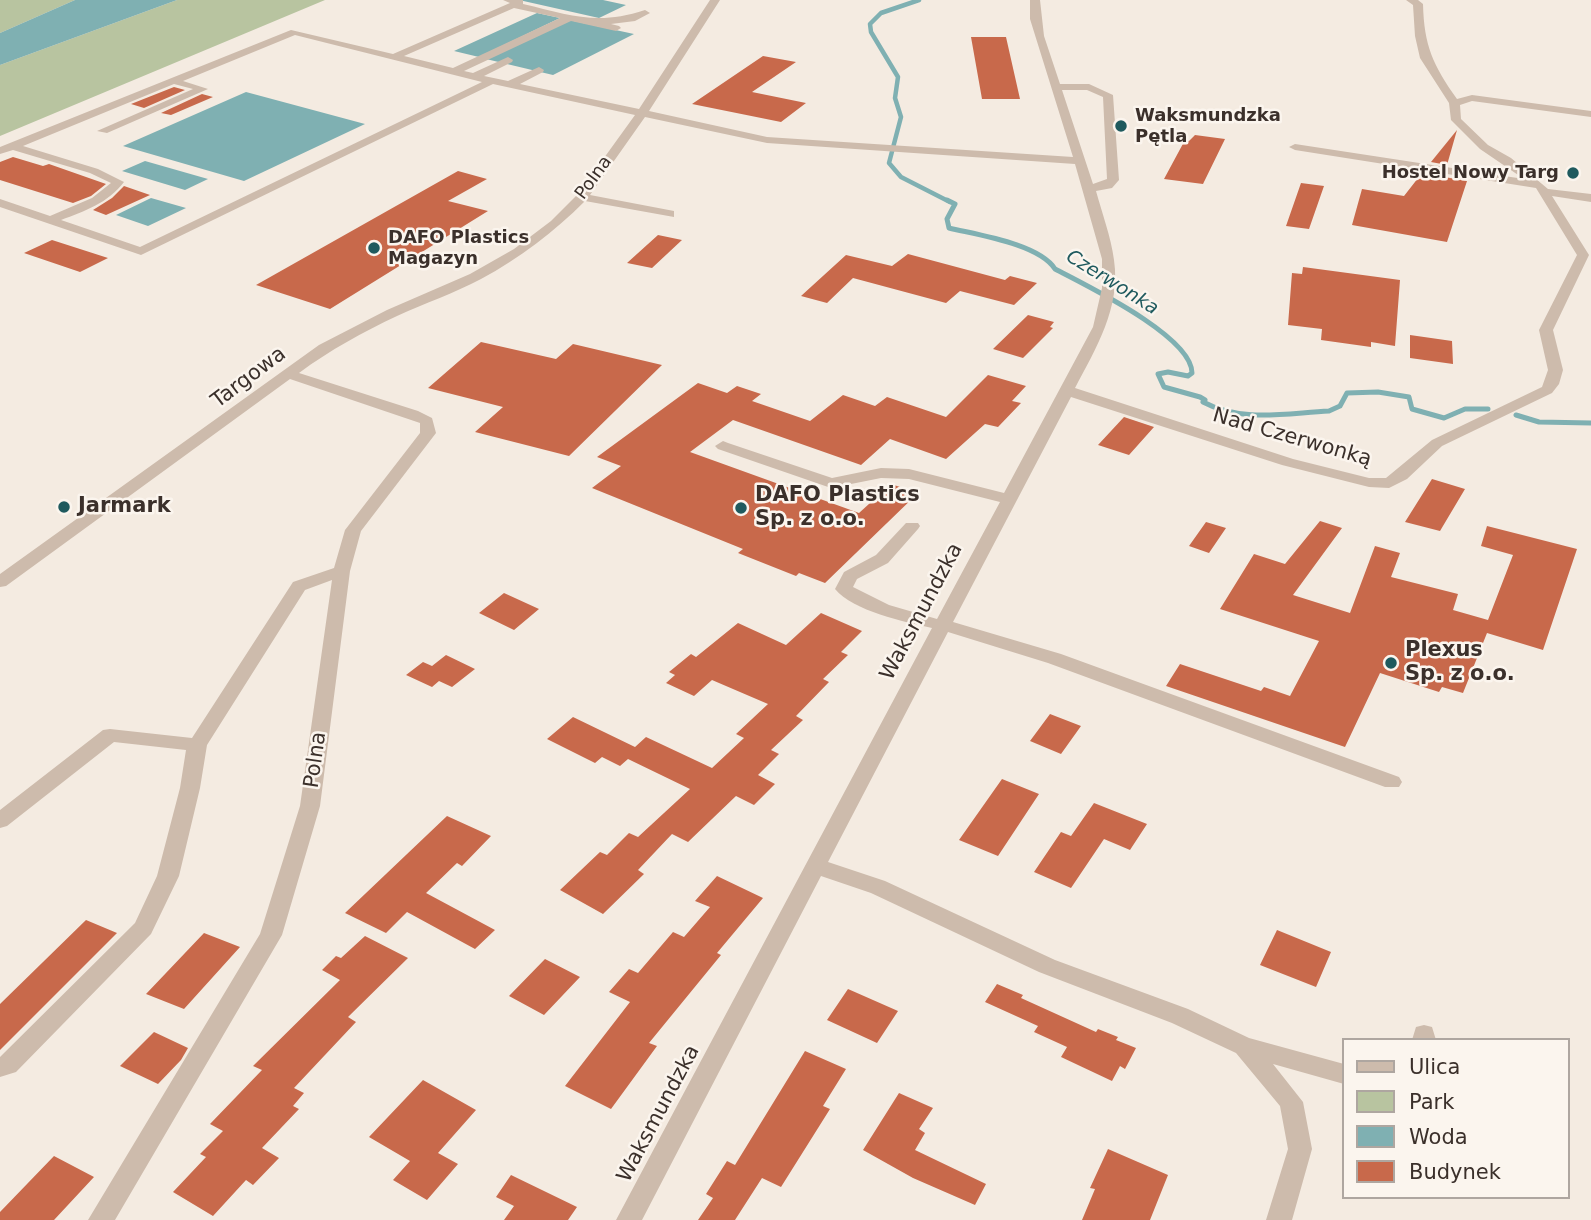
<!DOCTYPE html>
<meta charset="utf-8">
<style>
body{margin:0}
#map{position:relative;width:1591px;height:1220px;overflow:hidden;background:#f4ebe1;font-family:"DejaVu Sans",sans-serif}
canvas{display:block}
.legend{position:absolute;left:1342px;top:1038px;width:228px;height:161px;box-sizing:border-box;background:#fbf5ee;border:2px solid #aea6a0;margin:0;padding:9px 12px;list-style:none;font-size:21px;color:#3b302b}
.legend li{display:flex;align-items:center;gap:14px;height:35px}
.legend b{width:35px;border:2px solid #aea6a0}
</style>
<div id="map">
<canvas width="1591" height="1220"></canvas>
<ul class="legend">
<li><b style="height:9px;background:#cdbbac"></b>Ulica</li>
<li><b style="height:19px;background:#b8c4a0"></b>Park</li>
<li><b style="height:19px;background:#7fb0b2"></b>Woda</li>
<li><b style="height:19px;background:#c8694b"></b>Budynek</li>
</ul>
</div>
<script>
const c = document.querySelector('canvas').getContext('2d');
c.lineJoin = 'round';
function fill(path, color) { c.fillStyle = color; c.fill(path, 'evenodd'); }
function trace(path, color, width, dash) { c.strokeStyle = color; c.lineWidth = width; c.lineCap = dash ? 'butt' : 'round'; c.setLineDash(dash || []); c.stroke(path); }
function label(font, color, halo, rows, align = 'center') {
  c.font = font + ' "DejaVu Sans",sans-serif'; c.lineWidth = 5; c.setLineDash([]); c.textBaseline = 'middle'; c.strokeStyle = halo; c.fillStyle = color; for (const [text, x, y, turn = 0] of rows) {
    c.save(); c.translate(x, y); c.rotate((+turn || 0) * Math.PI / 180); c.textAlign = isNaN(turn) ? turn : align; if (halo) c.strokeText(text, 0, 0); c.fillText(text, 0, 0); c.restore();
  }
}
fill(new Path2D(`
 M0,0H75L0,33Z
 M177,0H325L0,136V65Z`), '#b8c4a0');
fill(new Path2D(`
 M75,0H177L0,65V33Z
 M519,0H603L626,5L599,18Z
 M537,13L560,18L479,57L454,51Z
 M569,20L634,34L553,75L486,59Z
 M246,92L365,124L244,181L123,146Z
 M145,161L208,179L185,190L122,171Z
 M151,198L186,208L148,226L116,215Z`), '#7fb0b2');
trace(new Path2D(`
 M919,0L881,13L870,24L871,32L898,77L895,98L901,117L889,163L901,177L950,202`), '#7fb0b2', 4.5);
trace(new Path2D(`
 M947,200L955,204L947,219L949,228C978,235 1039,244 1055,269C1085,285 1192,336 1192,373L1188,376L1168,372L1158,374L1164,387L1200,397L1205,400L1203,402C1242,423 1286,413 1329,411L1340,406L1347,393L1378,392L1409,397L1412,409L1444,418L1465,409H1488
 M1516,415L1539,422L1591,423`), '#7fb0b2', 5);
fill(new Path2D(`
 M971,37H1006L1020,99H982Z
 M763,56L796,62L752,92L806,103L781,122L692,104Z
 M174,87L185,90L144,108L131,104Z
 M202,94L213,97L171,115L161,113Z
 M1457,130L1447,165L1431,162Z
 M1195,135L1225,139L1203,184L1164,179L1185,140L1189,141Z
 M13,157L43,166L49,164L106,184L91,196L73,203L0,180V162Z
 M458,171L487,179L448,201L488,211L330,309L256,285Z
 M1422,173L1467,181L1447,242L1352,225L1362,189L1404,196Z
 M1301,183L1324,186L1309,229L1286,226Z
 M124,186L150,195L106,215L93,210L112,198Z
 M658,235L682,240L652,268L627,263Z
 M52,240L108,258L80,272L24,253Z
 M908,254L1005,280L1010,276L1037,283L1014,305L960,291L946,303L853,278L827,303L801,296L846,255L892,266Z
 M1303,267L1400,280L1395,346L1371,342V347L1321,340L1322,329L1288,325L1292,273L1302,274Z
 M1028,315L1054,322L1050,327L1053,328L1023,358L993,349Z
 M1410,335L1452,341L1453,364L1410,358Z
 M481,342L556,359L573,344L662,365L569,456L475,432L503,407L428,388Z
 M988,375L1026,386L1012,401L1021,403L998,427L985,424L946,459L890,439L861,465L733,420L690,452L859,513L891,484L918,493L825,583L799,573L796,576L738,553L743,549L592,488L621,466L597,457L698,383L727,393L737,386L761,394L752,401L810,421L843,395L875,406L887,397L946,417Z
 M1124,417L1154,427L1129,455L1098,445Z
 M1432,479L1465,489L1440,531L1405,522Z
 M1320,521L1342,528L1293,595L1350,613L1375,546L1400,553L1391,577L1458,594L1453,610L1488,620L1513,555L1481,546L1487,526L1577,549L1543,650L1487,633L1463,693L1442,687L1439,692L1380,673L1345,747L1166,686L1180,664L1261,691L1264,687L1290,696L1319,641L1220,609L1254,554L1285,564Z
 M1206,522L1226,528L1209,553L1189,546Z
 M504,593L539,609L514,630L479,613Z
 M821,613L862,631L841,652L848,655L823,679L829,682L796,716L803,720L771,750L779,754L758,775L775,784L754,805L736,796L688,842L672,834L638,870L644,874L603,914L560,890L600,852L607,855L629,833L638,837L690,789L628,759L620,766L602,757L595,763L547,739L573,717L635,747L646,737L712,768L744,738L736,734L768,704L712,680L694,696L666,683L675,675L669,672L691,654L696,657L738,623L786,645Z
 M446,655L475,669L452,687L439,681L432,687L406,675L423,662L432,666Z
 M1050,714L1081,726L1061,754L1030,741Z
 M1002,779L1039,794L998,856L959,840Z
 M1094,803L1147,824L1130,850L1104,839L1071,888L1034,872L1061,832L1071,836Z
 M447,816L491,836L462,866L457,863L426,893L495,930L475,949L407,912L386,933L345,913Z
 M717,876L763,898L717,953L721,955L649,1043L657,1046L611,1109L565,1086L630,1002L609,992L629,969L638,973L673,932L684,937L710,907L695,901Z
 M86,920L117,933L0,1050V1004Z
 M1277,930L1331,952L1316,987L1260,965Z
 M204,933L240,947L184,1009L146,994Z
 M365,936L408,958L348,1017L356,1022L294,1088L304,1093L293,1106L299,1109L262,1148L279,1158L253,1185L246,1180L213,1216L173,1192L206,1157L200,1154L223,1131L210,1124L262,1070L253,1066L340,980L322,970L336,956L341,958Z
 M545,959L580,977L544,1015L509,996Z
 M997,984L1023,995L1021,998L1096,1032L1098,1029L1118,1037L1116,1040L1136,1048L1125,1069L1120,1066L1112,1081L1061,1057L1067,1047L1034,1032L1038,1026L985,1002Z
 M848,989L898,1011L877,1043L827,1020Z
 M154,1032L188,1048L181,1060L158,1084L120,1066Z
 M805,1051L846,1069L823,1106L830,1109L781,1187L762,1178L735,1220H698L713,1198L706,1194L727,1161L735,1165Z
 M423,1080L476,1110L438,1153L458,1164L427,1200L393,1180L410,1161L369,1137Z
 M899,1093L933,1108L919,1129L925,1133L915,1150L986,1184L975,1205L913,1178L863,1150Z
 M1108,1149L1168,1175L1150,1220H1082L1095,1189L1090,1188Z
 M54,1156L94,1177L54,1220H0V1212Z
 M511,1175L577,1207L568,1220H504L514,1206L496,1197Z`), '#c8694b');
fill(new Path2D(`
 M503,0H523V4C570,15 597,26 645,10L650,13L635,21L611,24L619,26L621,28L616,31L571,21L464,71L473,73L508,57L513,60L512,62L484,76L508,81L539,67L544,70L543,72L520,84L639,109L710,0H720L649,111L767,137L1073,157L1030,19V0H1040L1044,36L1060,84H1089L1113,95L1119,180L1112,188L1096,191C1102,213 1111,237 1114,260C1121,308 1096,348 1075,388L1293,459L1369,478H1386L1432,440L1542,387L1548,370L1539,330L1577,255L1536,188L1295,150L1289,147L1295,144L1524,179L1480,149L1451,120L1449,103L1420,58L1415,36L1413,5L1406,0H1418L1423,4C1424,46 1433,65 1457,99L1472,95L1591,111V117L1472,101L1460,105L1461,119L1488,145L1511,158L1548,189L1591,194V202L1552,196L1589,255L1553,330L1563,370L1559,384L1552,393L1442,446L1407,479L1389,488L1369,487L1282,465L1071,397L953,622L1061,654L1399,777L1402,782L1399,787H1385L1048,663L948,632L828,862L885,881L1055,960L1188,1009L1249,1038L1344,1064V1084L1273,1064L1303,1102L1312,1149L1292,1220H1266L1288,1149L1280,1106L1236,1053L1172,1023L1039,972L871,893L821,876L642,1220H616L932,628C905,622 853,611 835,589L844,572L876,555L906,523H918L920,526L918,529L888,563L857,579L853,587L889,605L937,619L1000,502L909,479L881,478L831,488L718,449L715,446L723,441L728,443L832,478L881,468L909,469L1004,493L1093,327L1102,288V259L1075,164L767,143L645,117L590,195L674,211V217L585,201C554,232 520,258 481,279C455,293 425,303 397,316C363,332 330,350 299,373L418,411L432,418L436,433L361,531L350,571L320,806L282,935L115,1220H88L260,934L300,806L332,580L305,590L207,745L200,788L179,876L151,934L16,1072L0,1077V1057L135,923L157,876L180,788L186,750L114,742L7,826L0,828V810L103,730L110,729L192,738L293,582L334,568L345,530L420,433V423L290,379L6,586L0,587V574L319,345L387,310L470,274L514,249L551,221L578,194L635,115L493,84L141,255L0,207V199L50,216L92,198L111,183L90,173L13,150L0,154V147L291,30L393,54L510,3ZM514,8L560,18L453,68L404,56ZM295,35L482,82L140,247L61,220C85,211 108,203 124,182L98,169L23,146L174,84L193,89L97,131L107,133L208,89L183,81ZM1062,90H1087L1103,97L1107,179L1093,184Z
 M1424,1025L1432,1027L1436,1040H1412L1416,1027Z`), '#cdbbac');
for (const [x, y, r, color] of [
 [1121,126,7,"#1f5a5e"],
 [1573,173,7,"#1f5a5e"],
 [374,248,7,"#1f5a5e"],
 [64,507,7,"#1f5a5e"],
 [741,508,7,"#1f5a5e"],
 [1391,663,7,"#1f5a5e"]
]) { const dot = new Path2D(); dot.arc(x, y, r, 0, 2 * Math.PI); c.fillStyle = color; c.fill(dot); trace(dot, '#fbf5ee', 2.5); }
label('bold 18px', '#3b302b', '#fbf5ee', [
 ["Waksmundzka",1135,116],
 ["Pętla",1135,137],
 ["Hostel Nowy Targ",1559,173,"right"],
 ["DAFO Plastics",388,238],
 ["Magazyn",388,259]
], 'left');
label('18px', '#3b302b', '#fbf5ee', [
 ["Polna",594,178,-54]
]);
label('italic 19px', '#1f5a5e', '#fbf5ee', [
 ["Czerwonka",1112,283,32]
]);
label('21px', '#3b302b', '#fbf5ee', [
 ["Targowa",249,378,-37],
 ["Nad Czerwonką",1292,438,16],
 ["Waksmundzka",922,612,-62],
 ["Polna",316,760,-82],
 ["Waksmundzka",659,1114,-62]
]);
label('bold 21px', '#3b302b', '#fbf5ee', [
 ["DAFO Plastics",755,496],
 ["Sp. z o.o.",755,520],
 ["Jarmark",78,507],
 ["Plexus",1405,651],
 ["Sp. z o.o.",1405,675]
], 'left');
</script>
